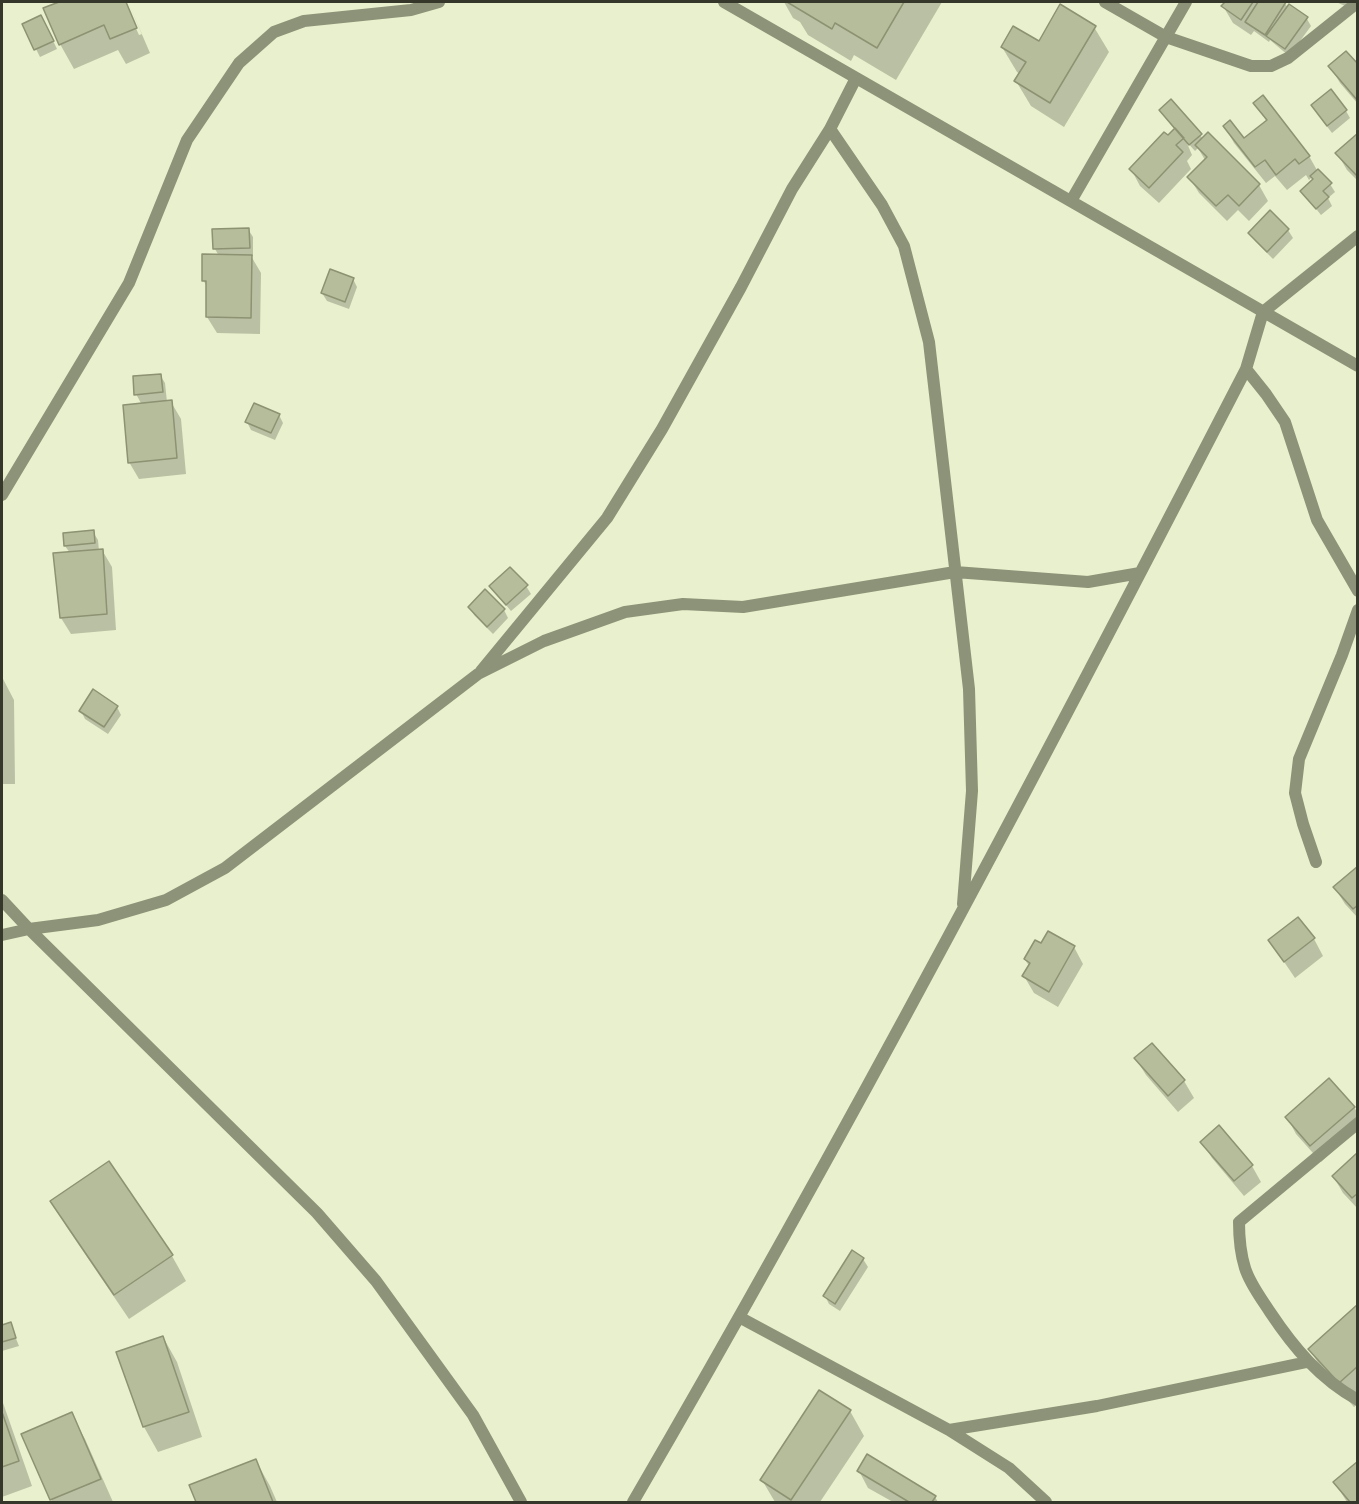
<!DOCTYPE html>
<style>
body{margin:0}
#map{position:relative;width:1359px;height:1504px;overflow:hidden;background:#e9f0cd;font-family:Ubuntu,sans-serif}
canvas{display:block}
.frame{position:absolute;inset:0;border:3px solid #343729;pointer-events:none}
</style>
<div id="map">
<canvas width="1359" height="1504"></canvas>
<div class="frame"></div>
</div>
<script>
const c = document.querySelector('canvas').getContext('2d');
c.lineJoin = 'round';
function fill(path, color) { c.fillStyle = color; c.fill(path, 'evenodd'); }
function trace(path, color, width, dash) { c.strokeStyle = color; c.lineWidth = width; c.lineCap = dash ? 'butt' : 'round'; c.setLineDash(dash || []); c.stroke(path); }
fill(new Path2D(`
 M63,2H124L139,35L142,34L128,2L150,53L126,64L118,50L74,69L60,44L45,9Z
 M784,2H942L896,80L854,55L851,61L808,35L800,22L793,18Z
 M1226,2H1284L1288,8L1307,19L1311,26L1289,56L1270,40L1269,42L1254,31L1251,35L1233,23L1223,6Z
 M1336,2H1355L1352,9Z
 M45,24L57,49L40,57L24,25Z
 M1094,27L1109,52L1064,127L1031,106L1016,81L1020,74L1017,72L1002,47L1039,43Z
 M1330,66H1358V104L1340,83Z
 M1255,103L1309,156L1318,172L1330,184L1335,192L1328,198L1332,206L1321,215L1302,191L1314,180L1312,177L1309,180L1306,175L1287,190L1275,176L1266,183L1234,143L1225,127L1244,140L1267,122Z
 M1160,111L1200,135L1203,139L1259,185L1268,201L1249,221L1238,210L1227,221L1199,193L1189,177L1205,160L1198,148L1195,151L1186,141L1192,155L1187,161L1191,169L1159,203L1140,186L1131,169L1175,130Z
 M1346,111L1350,118L1332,133L1317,113Z
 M1358,135V181L1347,170L1337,153Z
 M1270,213L1288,230L1293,238L1273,259L1255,241L1250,234Z
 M248,229L253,237V256H251L261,273L260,334L217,333L207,317L208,288L203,280L219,256L215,249Z
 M353,279L357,287L349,309L327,301L322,293Z
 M160,375L165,383L167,402H171L181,419L186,474L139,479L129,462L142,405L136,394Z
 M279,415L283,423L275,440L251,430L247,422Z
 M93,532L98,540L99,551L102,550L112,567L116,630L71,634L61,618L70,553L65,546Z
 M526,586L531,594L511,611L491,587Z
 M485,591L504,610L508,618L493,634L474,615L470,607Z
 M2,677L14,700L15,784H2Z
 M117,707L121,715L108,734L85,719L81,711Z
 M1358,868V918L1345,904L1335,888Z
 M1298,919L1314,939L1323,956L1295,978L1270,941Z
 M1074,947L1083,964L1058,1007L1034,993L1024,976L1030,967L1025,960Z
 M1152,1045L1184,1081L1194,1098L1178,1112L1146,1075L1136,1059Z
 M1354,1107L1358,1114V1129L1321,1162L1296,1134L1287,1117Z
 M1202,1142L1252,1166L1261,1182L1244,1196L1212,1158Z
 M1358,1154V1209L1343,1193L1333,1176Z
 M109,1163L172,1256L186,1281L129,1319L66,1226L52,1201Z
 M863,1259L868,1267L840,1311L829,1304L825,1296Z
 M1358,1306V1404L1354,1407L1325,1374L1310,1350Z
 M10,1324L19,1346L2,1351V1327Z
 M163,1337L177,1362L202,1437L158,1452L144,1427L118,1353Z
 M2,1400L32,1486L2,1497Z
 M850,1411L864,1436L820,1502H775L762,1480Z
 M71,1414L85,1439L113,1502H53L51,1500L23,1435Z
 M256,1461L270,1486L277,1502H198L191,1486Z
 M1358,1463V1502H1347L1335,1483Z
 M859,1471L935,1497L938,1502H893L868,1488Z`), '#0003');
const building = new Path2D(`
 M59,2H126L137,28L110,39L104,25L59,45L43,8Z
 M787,2H904L877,48L835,23L832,29Z
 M1225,2H1253L1241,20L1221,6Z
 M1258,2H1286L1265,35L1245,22Z
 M1060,4L1096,26L1050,103L1014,81L1026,62L1001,47L1013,26L1039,41Z
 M1289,4L1308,17L1285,49L1266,36Z
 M41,15L54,41L34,50L22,24Z
 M1346,51L1358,64V101L1328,66Z
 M1331,89L1347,110L1327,126L1311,105Z
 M1263,95L1310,156L1299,164L1295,159L1276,175L1265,160L1255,167L1223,126L1230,120L1244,138L1267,120L1253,103Z
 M1171,99L1202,134L1189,145L1159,110Z
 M1175,128L1184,138L1176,145L1183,152L1149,188L1129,169L1164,132L1168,135Z
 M1208,132L1260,184L1239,206L1228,195L1216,206L1187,177L1207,157L1195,145Z
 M1358,133V177L1335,153Z
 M1318,169L1332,183L1323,191L1329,197L1316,209L1300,191L1313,179L1310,176Z
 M1270,210L1289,229L1267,252L1248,233Z
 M249,228L250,248L213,249L212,229Z
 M202,254L252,255L251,318L206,317V281H202Z
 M330,269L354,278L345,302L321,293Z
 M161,374L163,392L134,395L133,376Z
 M172,400L177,458L128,463L123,405Z
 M254,403L280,414L271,433L245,422Z
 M94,530L95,543L64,546L63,533Z
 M103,549L107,614L60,618L53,553Z
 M510,567L528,585L506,605L489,586Z
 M485,589L505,609L487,627L468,607Z
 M93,689L118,706L104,727L79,711Z
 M1358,866V905L1353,909L1333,887Z
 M1298,917L1315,938L1284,962L1268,940Z
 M1048,931L1075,946L1049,992L1022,976L1030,963L1024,959L1035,940L1041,943Z
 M1152,1043L1185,1080L1168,1096L1134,1058Z
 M1329,1078L1355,1107L1310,1146L1285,1117Z
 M1219,1125L1253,1165L1234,1181L1200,1142Z
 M1358,1152V1193L1352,1198L1332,1176Z
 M109,1161L173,1255L114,1295L50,1201Z
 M852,1250L864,1258L835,1304L823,1296Z
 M1358,1304V1366L1339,1383L1308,1349Z
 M11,1322L16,1338L2,1342V1325Z
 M163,1336L189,1412L143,1427L116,1352Z
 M819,1390L851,1410L791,1500L760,1480Z
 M2,1412L19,1461L2,1467Z
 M72,1412L101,1479L50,1500L21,1434Z
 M867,1454L936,1496L932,1502H909L857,1471Z
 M256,1459L273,1502H196L189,1485Z
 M1358,1461V1502H1350L1333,1482Z`);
fill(building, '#b6bd9b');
trace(building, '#8c9272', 1.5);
trace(new Path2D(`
 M724,2L1358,366
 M1105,2L1166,37L1251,66H1271L1288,58L1358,2
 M830,129L882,205L904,246L929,342L969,689L972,791L963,904
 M1071,201L1186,2
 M1246,369L1266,394L1285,422L1317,520L1358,591
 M2,495L129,283L187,140L239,63L274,32L304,21L411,10L439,2
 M481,671L607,518L662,429L741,287L792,189L830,129L856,78
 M1316,862L1303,824L1295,793L1299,759L1342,655L1358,610
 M2,900L29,929L98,920L166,900L225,868L478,674L544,641L625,612L683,604L743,607L955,572L1088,582L1140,573
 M2,935L29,929L317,1213L376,1281L473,1415L521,1502
 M1358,1123L1239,1222C1239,1238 1240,1252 1245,1268C1250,1284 1261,1298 1270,1312C1294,1348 1320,1379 1358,1400
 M739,1317L949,1430L1009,1468L1046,1502
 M949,1430L1097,1406L1307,1362
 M633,1502C849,1131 1049,751 1246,369L1263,312L1358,236`), '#8d9378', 12);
</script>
